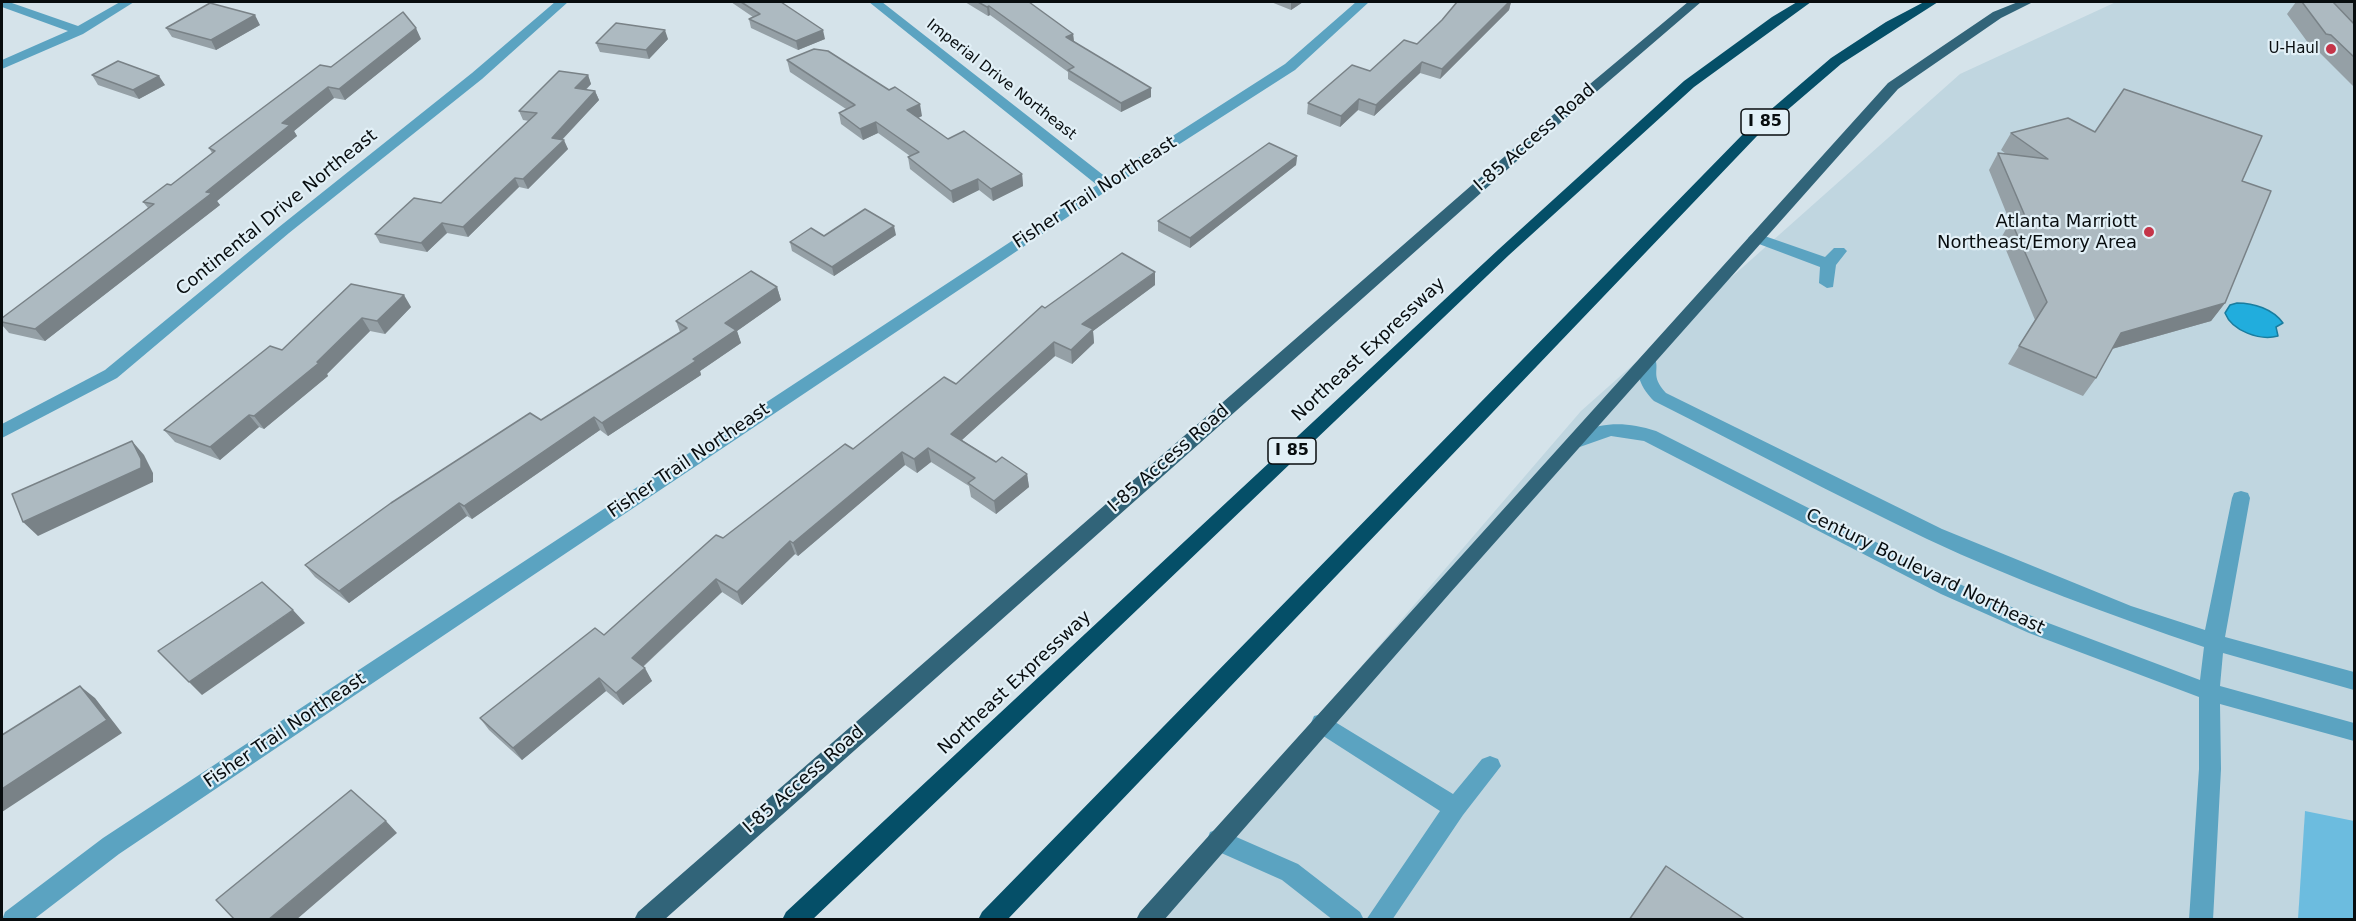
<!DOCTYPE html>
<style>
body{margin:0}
#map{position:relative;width:2356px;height:921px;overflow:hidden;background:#d5e3ea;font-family:"DejaVu Sans",sans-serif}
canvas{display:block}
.frame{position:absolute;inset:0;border:3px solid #080d0f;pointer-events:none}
</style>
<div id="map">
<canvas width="2356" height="921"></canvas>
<div class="frame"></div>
</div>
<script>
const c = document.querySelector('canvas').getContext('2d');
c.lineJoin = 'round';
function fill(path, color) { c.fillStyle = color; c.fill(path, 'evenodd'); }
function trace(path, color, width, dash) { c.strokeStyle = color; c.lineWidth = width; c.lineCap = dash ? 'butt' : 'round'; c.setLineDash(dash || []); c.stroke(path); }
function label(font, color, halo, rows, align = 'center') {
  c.font = font + ' "DejaVu Sans",sans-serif'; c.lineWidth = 4.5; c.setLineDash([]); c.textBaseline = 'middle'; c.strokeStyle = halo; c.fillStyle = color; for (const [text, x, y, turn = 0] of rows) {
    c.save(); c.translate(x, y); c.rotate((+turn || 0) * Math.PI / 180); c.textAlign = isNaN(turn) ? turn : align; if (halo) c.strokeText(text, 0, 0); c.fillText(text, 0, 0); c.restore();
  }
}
fill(new Path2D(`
 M2116,2H2354V919L1143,920L1581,411L1960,74Z`), '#c0d6e0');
fill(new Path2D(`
 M2305,811L2354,821V919H2298Z`), '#6cbcdf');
const water = new Path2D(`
 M2237,303C2254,303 2273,309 2283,323L2276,327L2278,336C2260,341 2232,331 2225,313L2230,305Z`);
fill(water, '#21addd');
trace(water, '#1a7d9f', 1.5);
fill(new Path2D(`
 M2,2H9L78,26L120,2H134L83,34L2,69V60L68,31L2,7Z
 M555,2H568L482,79L289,233L117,378L2,438V424L105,370L279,227L472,73Z
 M869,2H882L1107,178L1285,64L1356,2H1369L1295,70L1111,188L514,588L119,854L33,920H2L5,912L103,838L1097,185Z
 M1756,233L1825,257L1834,248H1844L1847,251L1836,265L1833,287L1827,288L1819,283L1820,267L1751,241L1748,238L1751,235Z
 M1648,354L1654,356C1661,370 1649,375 1666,393L1942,529L2131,606L2205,630L2232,498L2234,493L2241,491L2248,493L2250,498L2225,637L2354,672V690L2223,653L2220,686L2354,723V741L2220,704L2221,769L2213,920H2189L2199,769V697L2029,633L1941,594L1644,441L1611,436L1574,449L1568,447L1565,442C1569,436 1574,434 1581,432C1608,421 1629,423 1656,431L1955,582L2043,621L2200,680L2204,647C2110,615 2017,581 1927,539C1835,495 1745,447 1654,401C1642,389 1633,373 1642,356Z
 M1322,714L1453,794L1482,759L1490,756L1498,759L1501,766L1463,815L1392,920H1366L1440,811L1314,730L1311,723L1314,716Z
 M1218,829L1298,864L1360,912L1364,920H1333L1282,880L1210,848L1207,840L1210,832Z`), '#5ba3c1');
fill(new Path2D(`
 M1688,2H1701L1545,136L664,920H634L638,912L1535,130Z
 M2018,2H2033L2001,18L1898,89L1450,593L1164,920H1136L1140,912L1888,83L1993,12Z`), '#316479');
fill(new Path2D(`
 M1797,2H1811L1694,87L1509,255L812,920H782L786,912L1499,249L1684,81L1772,17Z
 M1924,2H1938L1841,64L1757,136L1007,920H978L982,912L1747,130L1831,58L1886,22Z`), '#054f68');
fill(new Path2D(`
 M731,2H781L825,39L798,50L751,28L749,19L753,17Z
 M965,2H1029L1073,34L1074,41L1151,97L1121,112L1068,79V72L990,15L988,16Z
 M1271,2H1303L1291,10Z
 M1457,2H1511L1509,10L1440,79L1420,73L1374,116L1358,110L1340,127L1307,114L1308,103L1370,71L1417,44L1442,20Z
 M2296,2H2355V88L2319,52L2314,51L2287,14Z
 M260,25L216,50L172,37L166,28Z
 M421,39L345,100L334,98L294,131L297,136L217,201L220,205L45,341L9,333L2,325V318L148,208L143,202L171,185L212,153L209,148L331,67Z
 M668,39L649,59L600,52L596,43Z
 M787,60L922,116L918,118L948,139L1022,174L1023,186L993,201L979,190L953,203L910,169L908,157L910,156L878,133L863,140L841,124L839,113L846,109L790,72Z
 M92,75L165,85L139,99L98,85Z
 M588,75L591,84L586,90L595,91L599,100L562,140L568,149L528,189L519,187L468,237L447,233L427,252L380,243L375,234L441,203L529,121L523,120L519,111Z
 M2095,132L2242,181L2225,303L2211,321L2112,349L2096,378L2083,396L2008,364L2035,320L2001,238L2010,222L1989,170L1998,153L2006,154L2001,150L2011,133Z
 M1297,156L1296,165L1190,248L1158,231V221Z
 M896,235L834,276L792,251L790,242L824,236Z
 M351,284L411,307L385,334L370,331L327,374L328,376L264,429L259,427L220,460L175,442L164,430L282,350Z
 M1155,285L1093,331L1094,343L1072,364L1055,356L962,440L996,462L1027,474L1029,487L996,514L971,497L969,486L931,462L917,473L905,465L798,556L795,554L742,605L722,592L643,667L652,681L623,705L606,691L522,760L489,730L480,718L604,635L723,538L853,449L956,384L1045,308Z
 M777,287L781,300L737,331L741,343L700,371L701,375L608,436L600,430L472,519L467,516L349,603L315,577L305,565L541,420L680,332L676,321Z`), '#95a0a6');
fill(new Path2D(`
 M1291,2H1303L1291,10Z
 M1509,2H1511L1509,10L1440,79L1442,69Z
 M989,6L990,15L988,16L987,7Z
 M255,15L260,25L216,50L211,40Z
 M416,28L421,39L345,100L339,89Z
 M665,30L668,39L649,59L646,50Z
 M823,30L825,39L798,50L796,41Z
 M1073,34L1074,43L1066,37Z
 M1422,62L1420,73L1374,116L1376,105Z
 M588,75L591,84L578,97L575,88Z
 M159,76L165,85L139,99L133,90Z
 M328,87L334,98L294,131L297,136L217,201L220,205L45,341L35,329L206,192L282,123Z
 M1151,88V97L1121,112V103Z
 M595,91L599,100L555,147L552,138Z
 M1359,99L1358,110L1340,127L1341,116Z
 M920,104L922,116L909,122L907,110Z
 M876,122L878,133L863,140L860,129Z
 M564,140L568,149L528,189L523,179Z
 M1297,156L1296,165L1190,248V238Z
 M1022,174L1023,186L993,201L991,189Z
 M515,178L519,187L468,237L463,227Z
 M978,179L979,190L953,203L951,191Z
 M442,223L447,233L427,252L421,243Z
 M894,226L896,235L834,276L832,267Z
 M1155,272V285L1093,331L1094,343L1072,364L1071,350L1082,324Z
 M777,287L781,300L737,331L741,343L700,371L701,375L608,436L602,423L693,359L725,323Z
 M404,295L411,307L385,334L377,321Z
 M2225,303L2211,321L2108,350L2121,333Z
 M362,318L370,331L327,374L328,376L264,429L254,416L317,362Z
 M1054,342L1055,356L954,447L951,434Z
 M249,415L259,427L220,460L210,447Z
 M594,417L600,430L472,519L464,506Z
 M132,441L144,455L153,473V482L38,536L23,522Z
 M928,448L931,462L917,473L914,459Z
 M902,452L905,465L798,556L793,543Z
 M1027,474L1029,487L996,514L994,501Z
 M459,503L467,516L349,603L339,591Z
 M790,541L795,554L742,605L737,592Z
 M716,579L722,592L639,670L632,658Z
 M293,610L305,623L202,695L189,682Z
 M645,668L652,681L623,705L616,693Z
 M599,678L606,691L522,760L513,748Z
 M80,686L95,698L122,733L2,812V789Z
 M386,821L397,833L296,920H268Z`), '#798287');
const building = new Path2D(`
 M741,2H781L823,30L796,41L749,19L760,14Z
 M978,2H1029L1073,34L1066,37L1151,88L1121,103L1068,70L1074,67L989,6L987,7Z
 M1457,2H1509L1442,69L1422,62L1376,105L1359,99L1341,116L1308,103L1352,65L1370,71L1404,40L1417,44L1442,20Z
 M2302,2H2333L2355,25V58L2331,35L2326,34Z
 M210,3L255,15L211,40L166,28Z
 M403,12L416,28L339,89L328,87L282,123L290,125L206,192L212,193L35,329L2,322V318L154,204L143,202L167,184L171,185L215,151L209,148L320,65L331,67Z
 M616,23L665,30L646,50L596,43Z
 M814,49L828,51L889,90L895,87L920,104L907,110L948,139L964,131L1022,174L991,189L978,179L951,191L908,157L919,152L876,122L860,129L839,113L855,105L787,60Z
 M118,61L159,76L133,90L92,75Z
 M559,71L588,75L575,88L595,91L552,138L564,140L523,179L515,178L463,227L442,223L421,243L375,234L414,198L441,203L537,113L519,111Z
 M2124,89L2262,136L2242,181L2271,191L2225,303L2121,333L2096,378L2019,346L2047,302L2011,221L2028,223L1998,153L2048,159L2011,133L2068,118L2095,132Z
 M1269,143L1297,156L1190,238L1158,221Z
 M865,209L894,226L832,267L790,242L811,228L824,236Z
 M1122,253L1155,272L1082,324L1093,329L1071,350L1054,342L951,434L996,462L1002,457L1027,474L994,501L968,483L975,478L928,448L914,459L902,452L793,543L790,541L737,592L716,579L632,658L645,668L616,693L599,678L513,748L480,718L595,628L604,635L716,535L723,538L845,444L853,449L944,377L956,384L1042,306L1045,308Z
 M751,271L777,287L725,323L736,330L693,359L696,361L602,423L594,417L464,506L459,503L339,591L305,565L391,503L530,413L541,420L687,328L676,321Z
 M351,284L404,295L377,321L362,318L317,362L319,363L254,416L249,415L210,447L164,430L270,346L282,350Z
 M132,441L141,459V468L23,522L12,494Z
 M262,582L293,610L189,682L158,651Z
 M80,686L107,720L2,789V735Z
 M351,790L386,821L268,920H235L216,900Z
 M1666,866L1746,920H1629Z`);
fill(building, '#adbac1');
trace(building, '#798287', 1.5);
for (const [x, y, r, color] of [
 [2331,49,6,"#c53549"],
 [2149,232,6,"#c53549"]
]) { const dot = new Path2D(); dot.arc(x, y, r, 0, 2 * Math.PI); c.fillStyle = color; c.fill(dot); trace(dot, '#e2f0f7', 2); }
label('15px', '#080d0f', '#e2f0f7', [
 ["U-Haul",2319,49]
], 'right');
label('15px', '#080d0f', '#e2f0f7', [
 ["Imperial Drive Northeast",1001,80,38]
]);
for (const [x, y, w] of [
 [1765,122,48],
 [1292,451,48]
]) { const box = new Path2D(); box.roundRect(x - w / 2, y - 13, w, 26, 4.5); c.fillStyle = '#e2f0f7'; c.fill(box); trace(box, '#080d0f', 1.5); }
label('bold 16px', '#080d0f', null, [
 ["I 85",1765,122],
 ["I 85",1292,451]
]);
label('18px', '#080d0f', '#e2f0f7', [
 ["I-85 Access Road",1535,138,-41],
 ["Fisher Trail Northeast",1095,193,-33],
 ["Continental Drive Northeast",277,213,-39],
 ["Northeast Expressway",1369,350,-43],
 ["I-85 Access Road",1169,459,-41],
 ["Fisher Trail Northeast",689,461,-34],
 ["Century Boulevard Northeast",1925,572,26],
 ["Northeast Expressway",1015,683,-43],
 ["Fisher Trail Northeast",285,731,-34],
 ["I-85 Access Road",804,780,-41]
]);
label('18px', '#080d0f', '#e2f0f7', [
 ["Atlanta Marriott",2137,222],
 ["Northeast/Emory Area",2137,243]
], 'right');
</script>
